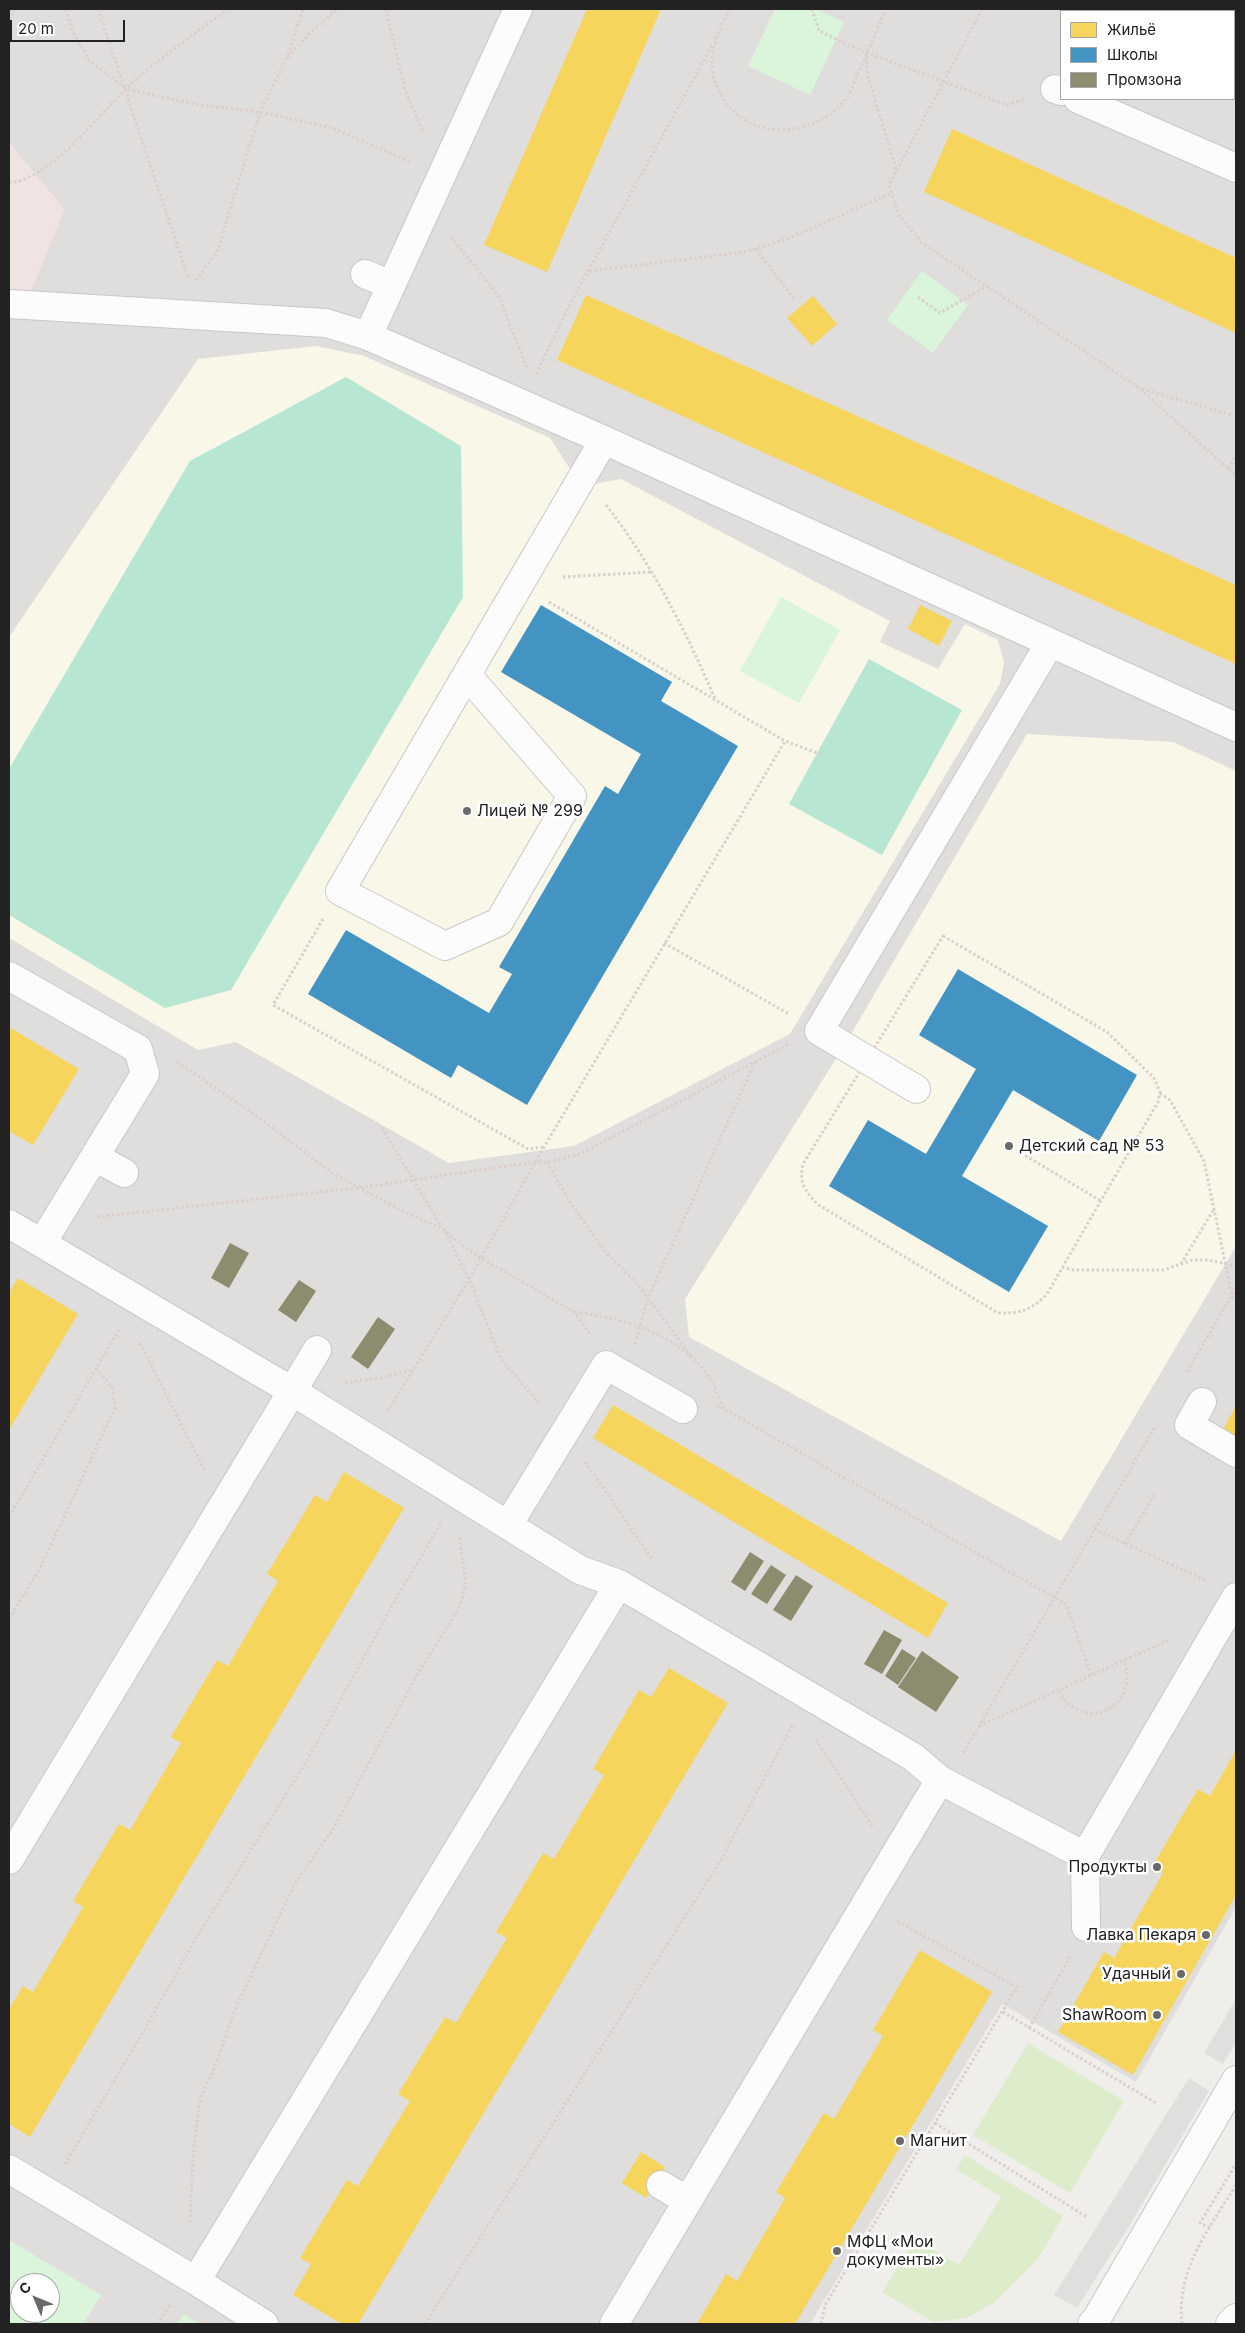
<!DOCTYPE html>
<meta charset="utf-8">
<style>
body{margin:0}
#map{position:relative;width:1245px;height:2333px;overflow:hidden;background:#f0eeeb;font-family:Inter,sans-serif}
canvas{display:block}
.frame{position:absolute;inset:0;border:10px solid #222;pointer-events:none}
.legend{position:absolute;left:1060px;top:10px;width:175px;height:90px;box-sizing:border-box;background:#fff;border:1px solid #a7a7a7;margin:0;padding:6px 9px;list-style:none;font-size:15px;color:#222}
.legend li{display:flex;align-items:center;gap:10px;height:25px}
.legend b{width:25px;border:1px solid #a7a7a7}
.north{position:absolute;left:10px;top:2273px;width:50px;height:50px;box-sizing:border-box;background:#fff;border:1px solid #a7a7a7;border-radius:50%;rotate:315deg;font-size:14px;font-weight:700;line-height:20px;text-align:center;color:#222}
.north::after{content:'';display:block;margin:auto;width:18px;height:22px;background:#6a6968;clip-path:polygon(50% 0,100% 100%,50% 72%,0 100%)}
.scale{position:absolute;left:10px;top:20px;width:115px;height:22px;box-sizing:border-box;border:2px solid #222;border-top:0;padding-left:6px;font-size:15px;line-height:18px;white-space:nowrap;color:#222;-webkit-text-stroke:4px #fff;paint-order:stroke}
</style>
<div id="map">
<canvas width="1245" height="2333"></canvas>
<div class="frame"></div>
<ul class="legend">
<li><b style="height:14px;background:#f6d55c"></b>Жильё</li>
<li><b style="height:14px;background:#4393c3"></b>Школы</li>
<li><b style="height:14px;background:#8c8c6e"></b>Промзона</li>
</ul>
<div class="north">С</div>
<div class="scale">20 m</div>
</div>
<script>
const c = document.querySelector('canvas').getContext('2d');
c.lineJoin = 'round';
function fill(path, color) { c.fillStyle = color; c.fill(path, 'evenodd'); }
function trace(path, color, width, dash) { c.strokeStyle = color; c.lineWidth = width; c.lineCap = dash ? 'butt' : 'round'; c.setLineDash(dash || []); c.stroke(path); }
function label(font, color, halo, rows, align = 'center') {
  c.font = font + ' Inter,sans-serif'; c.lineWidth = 5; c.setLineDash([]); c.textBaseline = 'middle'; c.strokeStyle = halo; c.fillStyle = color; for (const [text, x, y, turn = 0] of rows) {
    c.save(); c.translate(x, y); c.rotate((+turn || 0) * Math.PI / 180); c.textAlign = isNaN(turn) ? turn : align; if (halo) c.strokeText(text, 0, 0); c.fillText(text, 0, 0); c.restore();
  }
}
fill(new Path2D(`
 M9,9H1236V1907L1136,2082L1002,2004L810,2324H9V290L30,293L64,209L9,143ZM1061,11H1234V99H1061ZM20,2283H50V2313H20Z`), '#dfdedc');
fill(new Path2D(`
 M9,143L64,209L30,293L9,290Z`), '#f1e3e1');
fill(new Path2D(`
 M316,346L364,356L550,438L570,469L594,484L621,479L890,621L880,642L938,669L965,624L998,640L1004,663L1000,684L790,1034L574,1146L449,1163L236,1042L198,1050L9,938V637L198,359Z
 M1027,734L1173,742L1236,771V1246L1061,1541L689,1337L685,1299L844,1046Z`), '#f8f7e8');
fill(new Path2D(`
 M1028,2043L1124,2101L1070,2193L973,2135Z
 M965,2155L1063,2216L1038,2259L994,2303L967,2318L934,2322L882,2292L915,2239L959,2265L1001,2197L956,2169Z`), '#ddeccb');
fill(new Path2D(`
 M775,9H816L844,22L810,95L748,66Z
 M922,271L968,305L933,353L887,320Z
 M781,597L840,630L799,703L740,671Z
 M9,2240L101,2295L83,2324H9ZM20,2283H50V2313H20Z
 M184,2314L200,2324H177Z`), '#daf5da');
fill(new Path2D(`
 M346,377L461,446L463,597L231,990L165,1008L9,915V769L190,461Z
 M869,659L962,710L882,855L789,804Z`), '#b7e6d2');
fill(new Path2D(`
 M1236,1999V2042L1223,2064L1204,2053Z
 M1189,2078L1209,2091L1129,2226L1077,2308L1054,2295Z`), '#e0dfde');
fill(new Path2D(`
 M587,9H661L547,272L484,245Z
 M1091,9H1236V73L1234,72V11H1097Z
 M952,129L1236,258V333L924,192Z
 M586,295L1236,585V664L557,360Z
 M813,296L837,324L812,346L787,318Z
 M920,605L952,621L939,646L908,629Z
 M9,1027L79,1069L33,1145L9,1131Z
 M18,1278L78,1314L9,1430V1293Z
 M613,1405L948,1603L928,1638L593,1438Z
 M1236,1406V1437L1223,1429Z
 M344,1472L404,1508L30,2137L9,2124V2009L23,1986L33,1992L83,1907L73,1901L119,1824L130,1830L181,1743L171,1737L217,1660L228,1666L278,1581L267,1574L315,1495L327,1502Z
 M669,1668L728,1703L358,2324H342L293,2295L311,2264L300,2258L347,2180L358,2186L410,2101L398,2094L445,2017L456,2023L507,1938L496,1932L543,1853L554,1859L604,1775L593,1769L639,1690L651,1697Z
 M1236,1750V1895L1133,2075L1058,2032L1104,1952L1114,1958L1163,1873L1152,1867L1198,1789L1210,1796Z
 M920,1950L992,1992L795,2324H697L726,2274L737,2281L785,2198L776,2192L824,2113L834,2119L883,2036L873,2030Z
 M641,2152L665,2167L646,2198L622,2183Z`), '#f6d55c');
fill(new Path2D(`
 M541,605L672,682L661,701L738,746L527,1105L458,1065L451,1078L308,994L346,930L489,1013L512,974L499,967L605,786L618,794L641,754L501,672Z
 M958,969L1137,1075L1099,1141L1013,1090L962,1176L1048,1226L1009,1292L829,1186L868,1120L926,1154L976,1069L919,1035Z`), '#4393c3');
fill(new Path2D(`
 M230,1243L249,1253L229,1288L211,1278Z
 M299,1280L316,1291L296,1322L278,1310Z
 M378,1317L395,1329L368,1369L351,1357Z
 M750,1552L764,1561L745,1591L731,1582Z
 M771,1565L786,1575L767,1604L751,1594Z
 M796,1575L813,1586L791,1621L773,1610Z
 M884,1630L902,1640L882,1674L864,1664Z
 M902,1649L916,1658L898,1685L885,1676Z
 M922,1651L959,1677L936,1712L898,1687Z`), '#8c8c6e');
const minor = new Path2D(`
 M1055,89L1061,91
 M1078,99L1236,168
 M365,274L391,285
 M9,304L326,323L368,336L604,440L1236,727
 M368,336L518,9
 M467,675L572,796L499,922L445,946L340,891L604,440
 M9,976L138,1049L145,1074L42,1243
 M916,1089L819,1031L1050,643
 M95,1157L124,1173
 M9,1224L292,1391L580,1570L619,1584L913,1757L940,1780
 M1202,1402L1189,1425L1236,1453
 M508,1525L606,1365L683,1409
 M1085,1856L1236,1597
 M9,1860L317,1350
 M9,2169L196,2281L264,2324
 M661,2185L688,2201
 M196,2281L619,1584
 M614,2324L940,1780L1085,1856L1086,1927
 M1092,2324L1097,2318L1236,2080
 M1230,2324L1236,2318`);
trace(minor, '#c9c8c7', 30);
trace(new Path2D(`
 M66,9L73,32L89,60L126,89L200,105L260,112L332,128L411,162
 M98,9L189,280
 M386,9L405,90L424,134
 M729,9C722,26 712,43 712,62C711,73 716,85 721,94C746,144 818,139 848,96C853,89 855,79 859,71C868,51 877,30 886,9
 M812,9L819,31L867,53L1007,105L1025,99
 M982,9L889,185L898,214L922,243L1139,388L1236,476
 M9,20L15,9
 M867,56V73L897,172
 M288,57L313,30L338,9
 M9,183C50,179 97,117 126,89C157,59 194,34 228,9
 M451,237L498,295L527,368
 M756,249L795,300
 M590,271L745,252L789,238L892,193
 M196,280L217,252L260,112L286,60L303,9
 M918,297L940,313L987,286
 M536,374L571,302L713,44
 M1142,389L1236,416
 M1229,469L1236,455
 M606,505C652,564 686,631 715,699
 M563,577L652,572
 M549,602L785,741L823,755
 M323,919L273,1005L528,1149L544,1147
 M943,936L1107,1032L1154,1078L1160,1092L1158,1102L1047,1294C1032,1310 1019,1314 998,1313L817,1204C804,1189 799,1184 803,1164Z
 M664,943L789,1014
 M177,1062L254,1114L332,1173L406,1213L442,1228L464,1247L481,1258L574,1312L592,1336
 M1160,1093L1170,1100L1204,1161L1232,1296L1236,1301
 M382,1128L441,1226
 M1021,1153L1101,1201
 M547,1162L570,1202L603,1249L638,1285L691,1356
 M97,1217L357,1188L528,1163L547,1162L578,1155L789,1044
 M445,1232L469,1279L501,1359L541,1406
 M1181,1264L1214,1209
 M1062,1267L1074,1270H1163L1193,1260H1209L1236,1266
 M575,1312C623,1318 676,1333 707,1374C714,1384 719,1398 724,1409
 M140,1343L205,1471
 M635,1344L648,1298L756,1060
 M1187,1372L1236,1288
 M345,1383L381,1378L411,1370
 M717,1405L1066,1604L1091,1675
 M388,1411L469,1279L544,1147L785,741
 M585,1462L652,1559
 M9,1517L120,1328
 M1094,1529L1207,1581
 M1125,1544L1155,1494
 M9,1619L41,1566L115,1408L112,1387L96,1368
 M1059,1691C1083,1735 1141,1708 1124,1660
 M979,1726L1171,1639
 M816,1740L873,1827
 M963,1753L1155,1427
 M1003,2012L1156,2103
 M1029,2028L1071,1955
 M935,2123L1087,2217
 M65,2164L142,2034L195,1940L309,1757L397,1597L441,1523
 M190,2222L193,2155L200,2099L215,2066L237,2005L295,1883L332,1831L418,1673L460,1606L466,1583L459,1536
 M1210,2228L1200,2223L1236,2164
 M157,2324L170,2305
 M425,2324L722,1858L793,1724
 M821,2324L825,2305L1017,1987L895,1920
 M1182,2324C1176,2269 1209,2229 1236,2185`), '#dccecd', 3, [2.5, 2.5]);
trace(minor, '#fdfcfc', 28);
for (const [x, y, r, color] of [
 [467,811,5,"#6a6968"],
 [1009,1146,5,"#6a6968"],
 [1157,1867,5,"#6a6968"],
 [1206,1935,5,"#6a6968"],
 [1181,1974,5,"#6a6968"],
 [1157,2015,5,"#6a6968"],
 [900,2141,5,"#6a6968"],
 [837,2251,5,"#6a6968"]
]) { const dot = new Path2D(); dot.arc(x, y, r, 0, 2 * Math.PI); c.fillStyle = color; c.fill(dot); trace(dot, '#fff', 2); }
label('16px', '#222', '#fff', [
 ["Лицей № 299",477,811],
 ["Детский сад № 53",1019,1146],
 ["Продукты",1147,1867,"right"],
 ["Лавка Пекаря",1196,1935,"right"],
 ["Удачный",1171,1974,"right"],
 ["ShawRoom",1147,2015,"right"],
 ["Магнит",910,2141],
 ["МФЦ «Мои",847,2242],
 ["документы»",847,2260]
], 'left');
</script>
